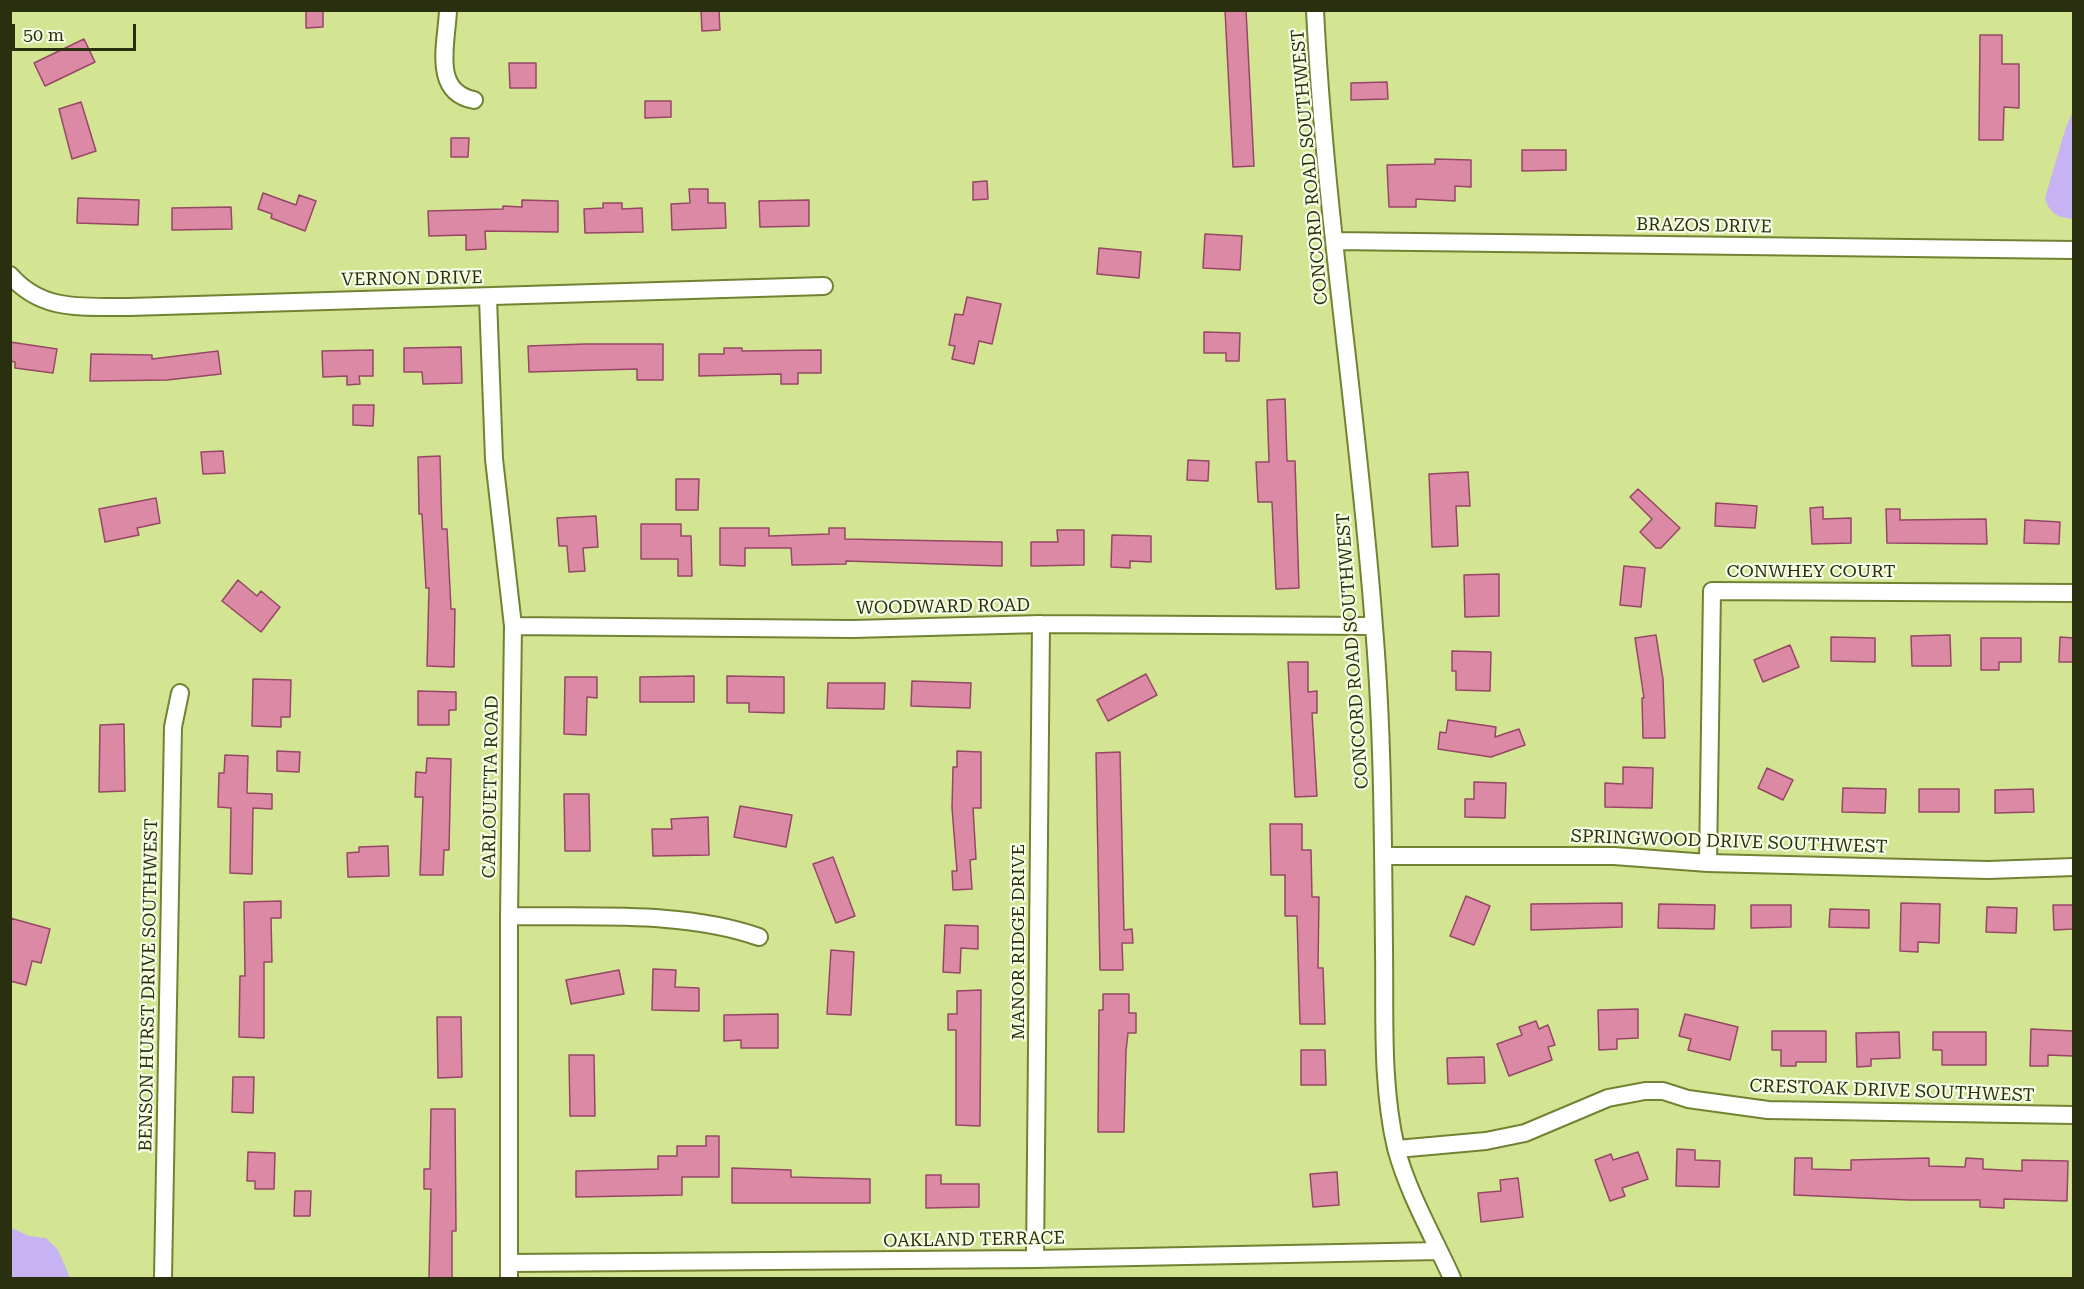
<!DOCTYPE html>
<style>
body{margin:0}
#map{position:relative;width:2084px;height:1289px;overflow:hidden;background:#d3e493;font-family:"Roboto Serif",serif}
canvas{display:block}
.frame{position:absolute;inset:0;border:12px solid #2a300f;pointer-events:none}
.scale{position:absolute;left:12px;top:24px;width:124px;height:27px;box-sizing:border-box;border:3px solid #2a300f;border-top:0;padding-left:8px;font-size:18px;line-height:21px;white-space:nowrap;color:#2a300f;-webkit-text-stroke:4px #f8fee6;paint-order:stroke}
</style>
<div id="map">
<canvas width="2084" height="1289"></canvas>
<div class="frame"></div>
<div class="scale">50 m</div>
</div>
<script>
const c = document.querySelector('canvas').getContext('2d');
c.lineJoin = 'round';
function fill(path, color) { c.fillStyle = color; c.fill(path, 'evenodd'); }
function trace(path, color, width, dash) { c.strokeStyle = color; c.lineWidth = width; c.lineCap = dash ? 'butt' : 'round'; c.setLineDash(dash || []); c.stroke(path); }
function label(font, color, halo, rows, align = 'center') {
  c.font = font + ' "Roboto Serif",serif'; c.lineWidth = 4.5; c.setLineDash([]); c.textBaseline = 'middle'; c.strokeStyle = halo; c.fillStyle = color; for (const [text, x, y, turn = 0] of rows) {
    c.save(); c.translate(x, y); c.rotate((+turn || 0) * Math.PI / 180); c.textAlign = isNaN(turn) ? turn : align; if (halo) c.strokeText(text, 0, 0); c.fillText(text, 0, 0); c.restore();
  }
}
fill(new Path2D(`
 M2073,111L2074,219H2073C2058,217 2050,215 2045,198L2065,130Z
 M10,1227L29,1236L46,1238L58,1250L70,1278H11Z`), '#c7b2f4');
const building = new Path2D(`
 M306,10H323V27L306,28Z
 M701,10H719L720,30L702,31Z
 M1225,10H1246L1254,166L1233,167Z
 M1980,35H2002V64H2019V108L2004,107L2003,140H1979Z
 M84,39L95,62L45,86L34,63Z
 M509,63H536V88H510Z
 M1387,82L1388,99L1351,100V83Z
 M645,101H671V117L645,118Z
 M81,102L96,151L72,159L59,109Z
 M451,138H469L468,157H451Z
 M1522,150H1566V170L1522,171Z
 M1435,159L1471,160V187L1455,186V201L1416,199V207H1389L1387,165L1435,164Z
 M987,181L988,199L973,200V182Z
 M689,189H708V203H725L726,228L672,230L671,204L690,203Z
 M263,193L296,205L299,195L316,201L305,231L271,218L272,214L258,209Z
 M78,198L139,200L138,225L77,223Z
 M522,200L558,201V232L485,231L486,249L466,250V235L429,236L428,211L503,209V206L522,207Z
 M809,200V226L760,227L759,201Z
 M603,203H622V209L642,208L643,232L585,233L584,209L603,208Z
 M231,207L232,229L172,230V208Z
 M1205,234L1242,236L1240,270L1203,268Z
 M1099,248L1141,252L1139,278L1097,274Z
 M967,297L1001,304L992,344L979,341L974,364L952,359L955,346L949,345L955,314L963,315Z
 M1204,332L1240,333L1239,361H1226V353H1204Z
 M10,342L57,349L53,373L15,368V362L10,361Z
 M585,344H663V380H637V369L529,372L528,346Z
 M461,347L462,383L423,384L422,372H404V348Z
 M724,348H742V351L821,350V373H798V384H781V374L699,376V354H724Z
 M373,350V376H359L360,384L347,385V376L323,377L322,351Z
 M218,351L221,374L167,380L90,381L91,354L152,355V359Z
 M1285,399L1287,461H1295L1299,588L1276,589L1272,502H1258L1256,462H1269L1267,400Z
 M353,405H374L373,426L353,425Z
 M223,451L225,473L203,474L201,452Z
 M440,456L442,529H447L451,609H455L454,667L427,666L429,588H426L422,514H419L418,457Z
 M1188,460L1209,461L1208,481L1187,480Z
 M1468,472L1470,506H1456L1458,546L1432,547L1429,474Z
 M676,479H699L698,510H676Z
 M1638,489L1680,528L1661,548H1656L1640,532L1652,519L1630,497Z
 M156,498L160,523L137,528L139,535L105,542L99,509Z
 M1716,503L1757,506L1755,528L1715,526Z
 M1823,507V519L1851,518V543L1812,544L1810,508Z
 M1886,509H1900V520L1986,519L1987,544L1887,543Z
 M596,516L598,547L583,548L585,571L569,572L567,546H559L557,518Z
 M2025,520L2060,522L2059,544L2024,543Z
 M641,524H681V536H691L692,576H678V559H641Z
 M720,528H769V536L829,534V528H845V539L1002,542V566L846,561V564L792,565L791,548H745V566L720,565Z
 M1057,530H1084V565L1031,566V542H1058Z
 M1112,535L1151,536V562L1130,561V568L1111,567Z
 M1624,566L1645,568L1641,607L1620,605Z
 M1499,574V616L1465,617L1464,575Z
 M238,580L257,596L261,591L280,607L261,632L222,601Z
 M1656,635L1663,679L1665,738H1643L1642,698H1644L1635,638Z
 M1950,635L1951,666H1912L1911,636Z
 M1831,637L1875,638V662L1831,661Z
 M2060,637L2073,638V662H2059Z
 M1981,638H2021V662H1999V670H1981Z
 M1790,645L1799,667L1763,682L1754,660Z
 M1452,651L1491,652L1490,691L1456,690V671H1452Z
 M1288,662H1308V692L1317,691V713H1312L1317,796L1295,797Z
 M1146,674L1157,695L1108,721L1097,700Z
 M694,676V702H640V677Z
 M727,676L784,677V713L749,712V703H727Z
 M565,677H597V698L587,697L586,735L564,734Z
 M253,679L291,680L290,717H281V727L252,726Z
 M912,681L971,683L970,708L911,706Z
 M828,683H885L884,709L827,708Z
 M418,691L456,692V710H449V725H418Z
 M1448,720L1496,727L1495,737L1519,729L1525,745L1491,757L1438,749L1440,732L1446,733Z
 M124,724L125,791L99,792L100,725Z
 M277,751L300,752L299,772L277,771Z
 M957,751L981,752V808H973L976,859L970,860L972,889L953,890L952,871H957L952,808L953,767H957Z
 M1120,752L1124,930L1132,929L1133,943H1122L1123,970H1100L1096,753Z
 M225,755L248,756L247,793L272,794V809L253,808L252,874L230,873L231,808L218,807L219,773H224Z
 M427,758L451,759L449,850H444L443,875H420L423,797H415L416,772L426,773Z
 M1623,767L1653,768L1652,808L1605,807V783L1623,784Z
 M1767,768L1793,780L1783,800L1758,788Z
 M1474,782L1506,783L1505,818L1465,817V799H1474Z
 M1843,788L1886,789L1885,813L1842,812Z
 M1919,789H1959V812H1919Z
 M2033,789L2034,812L1995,813V790Z
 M564,794H589L590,851H565Z
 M740,806L792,815L786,847L734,837Z
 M708,817L709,855L653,856L652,829H672L671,819Z
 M1270,824H1302V850H1311L1312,897H1319L1318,968H1323L1325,1024H1300L1297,916H1285V875H1271Z
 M388,846L389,876L348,877L347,853L359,852V847Z
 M833,857L855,916L836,923L813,864Z
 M1466,896L1490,906L1474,945L1450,936Z
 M281,901V918H271L272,962H264V1038L239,1037L240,976H245L244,902Z
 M1622,903V927L1531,930V904Z
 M1901,903L1940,904L1939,943L1918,942V952L1900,951Z
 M1659,904L1715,905L1714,929L1658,928Z
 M1751,905H1791V927L1751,928Z
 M2053,905H2073V929L2054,930Z
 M1987,907L2017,908L2016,933L1986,932Z
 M1830,909L1869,910V928L1829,927Z
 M10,918L50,929L41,963L32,961L26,985L10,981Z
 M945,925L978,926V949L961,948L960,973L943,972Z
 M831,950L854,952L851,1015L827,1014Z
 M653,969L676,970L675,987L699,988V1011L652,1010Z
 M619,970L624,994L571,1004L566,980Z
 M981,990L980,1126L956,1125V1030H948V1014H957V991Z
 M1103,994H1129V1013H1136V1033H1128L1126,1051L1124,1132H1098L1099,1010H1103Z
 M1638,1009V1038L1617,1039V1049L1599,1050L1598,1010Z
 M778,1014V1048H741V1040L724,1041V1015Z
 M1685,1014L1738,1027L1730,1060L1688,1050L1691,1039L1679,1036Z
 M437,1017H461L462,1077L438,1078Z
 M1536,1021L1539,1029L1548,1025L1555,1045L1548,1047L1552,1060L1509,1076L1497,1044L1522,1035L1519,1027Z
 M2031,1029L2073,1031V1056L2048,1055V1066H2030Z
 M1772,1031H1826V1062H1796V1066H1781V1050H1772Z
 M1899,1032L1900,1058L1871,1059V1066L1857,1067L1856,1033Z
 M1933,1032H1986V1065H1942V1050H1933Z
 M1301,1050H1325L1326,1085H1301Z
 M569,1055H594L595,1116H570Z
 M1484,1057L1485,1083L1448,1084L1447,1058Z
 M233,1077H254L253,1113L232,1112Z
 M431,1109H455L456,1231H452V1278H429L431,1189H424V1169H430Z
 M706,1136H719V1177H682V1195L576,1197V1171L658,1169V1156H677V1146H706Z
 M1677,1149L1695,1150V1160L1720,1161L1719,1187L1676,1186Z
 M248,1152L275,1153L274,1189H255V1181H247Z
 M1638,1152L1648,1179L1622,1188L1625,1196L1610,1201L1595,1160L1611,1154L1613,1160Z
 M1795,1158H1812V1169L1851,1170V1160L1929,1158V1166L1965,1167L1966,1158L1983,1159V1169L2022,1171V1160L2068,1161L2067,1201L2004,1199V1208L1980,1207V1200H1909L1794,1195Z
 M732,1168L791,1170V1177L870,1179V1203H732Z
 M1337,1172L1339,1205L1313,1207L1310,1174Z
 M926,1175H941V1184H979V1207L926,1208Z
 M1518,1178L1523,1217L1481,1222L1478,1193L1501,1191L1500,1180Z
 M295,1191H311L310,1216H294Z`);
fill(building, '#dc89a5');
trace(building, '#944864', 1.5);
const minor = new Path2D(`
 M448,10C447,42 431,92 474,100
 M1315,10C1325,217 1359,421 1374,627C1383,734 1383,841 1384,949C1385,1015 1381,1084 1396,1148C1408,1193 1433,1236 1452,1278
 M1334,241L2074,250
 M10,275C43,313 84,306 129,307L824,286
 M488,298L494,459L513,626L509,916V1278
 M513,626L853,629L1041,624L1374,626
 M1383,856H1614L1708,863L1988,870L2074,867
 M1708,863L1712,591L2074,593
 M509,916C589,918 682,910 759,937
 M1397,1149L1486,1141L1525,1133L1608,1098L1645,1091H1663L1688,1099L1768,1110L2074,1115
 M1035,1259L1041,624
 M510,1263L1035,1259L1439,1251
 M163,1278L173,727L180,693`);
trace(minor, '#738232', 20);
trace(minor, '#fff', 16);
label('18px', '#2a300f', '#f8fee6', [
 ["CONCORD ROAD SOUTHWEST",1310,167,-95],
 ["BRAZOS DRIVE",1704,226,1],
 ["VERNON DRIVE",412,279,-1],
 ["CONWHEY COURT",1811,572],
 ["WOODWARD ROAD",943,607,-1],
 ["CONCORD ROAD SOUTHWEST",1353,651,-94],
 ["CARLOUETTA ROAD",491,787,-89],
 ["SPRINGWOOD DRIVE SOUTHWEST",1729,842,2],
 ["MANOR RIDGE DRIVE",1019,942,-90],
 ["BENSON HURST DRIVE SOUTHWEST",149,985,-89],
 ["CRESTOAK DRIVE SOUTHWEST",1892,1091,2],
 ["OAKLAND TERRACE",974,1240,-1]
]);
</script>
